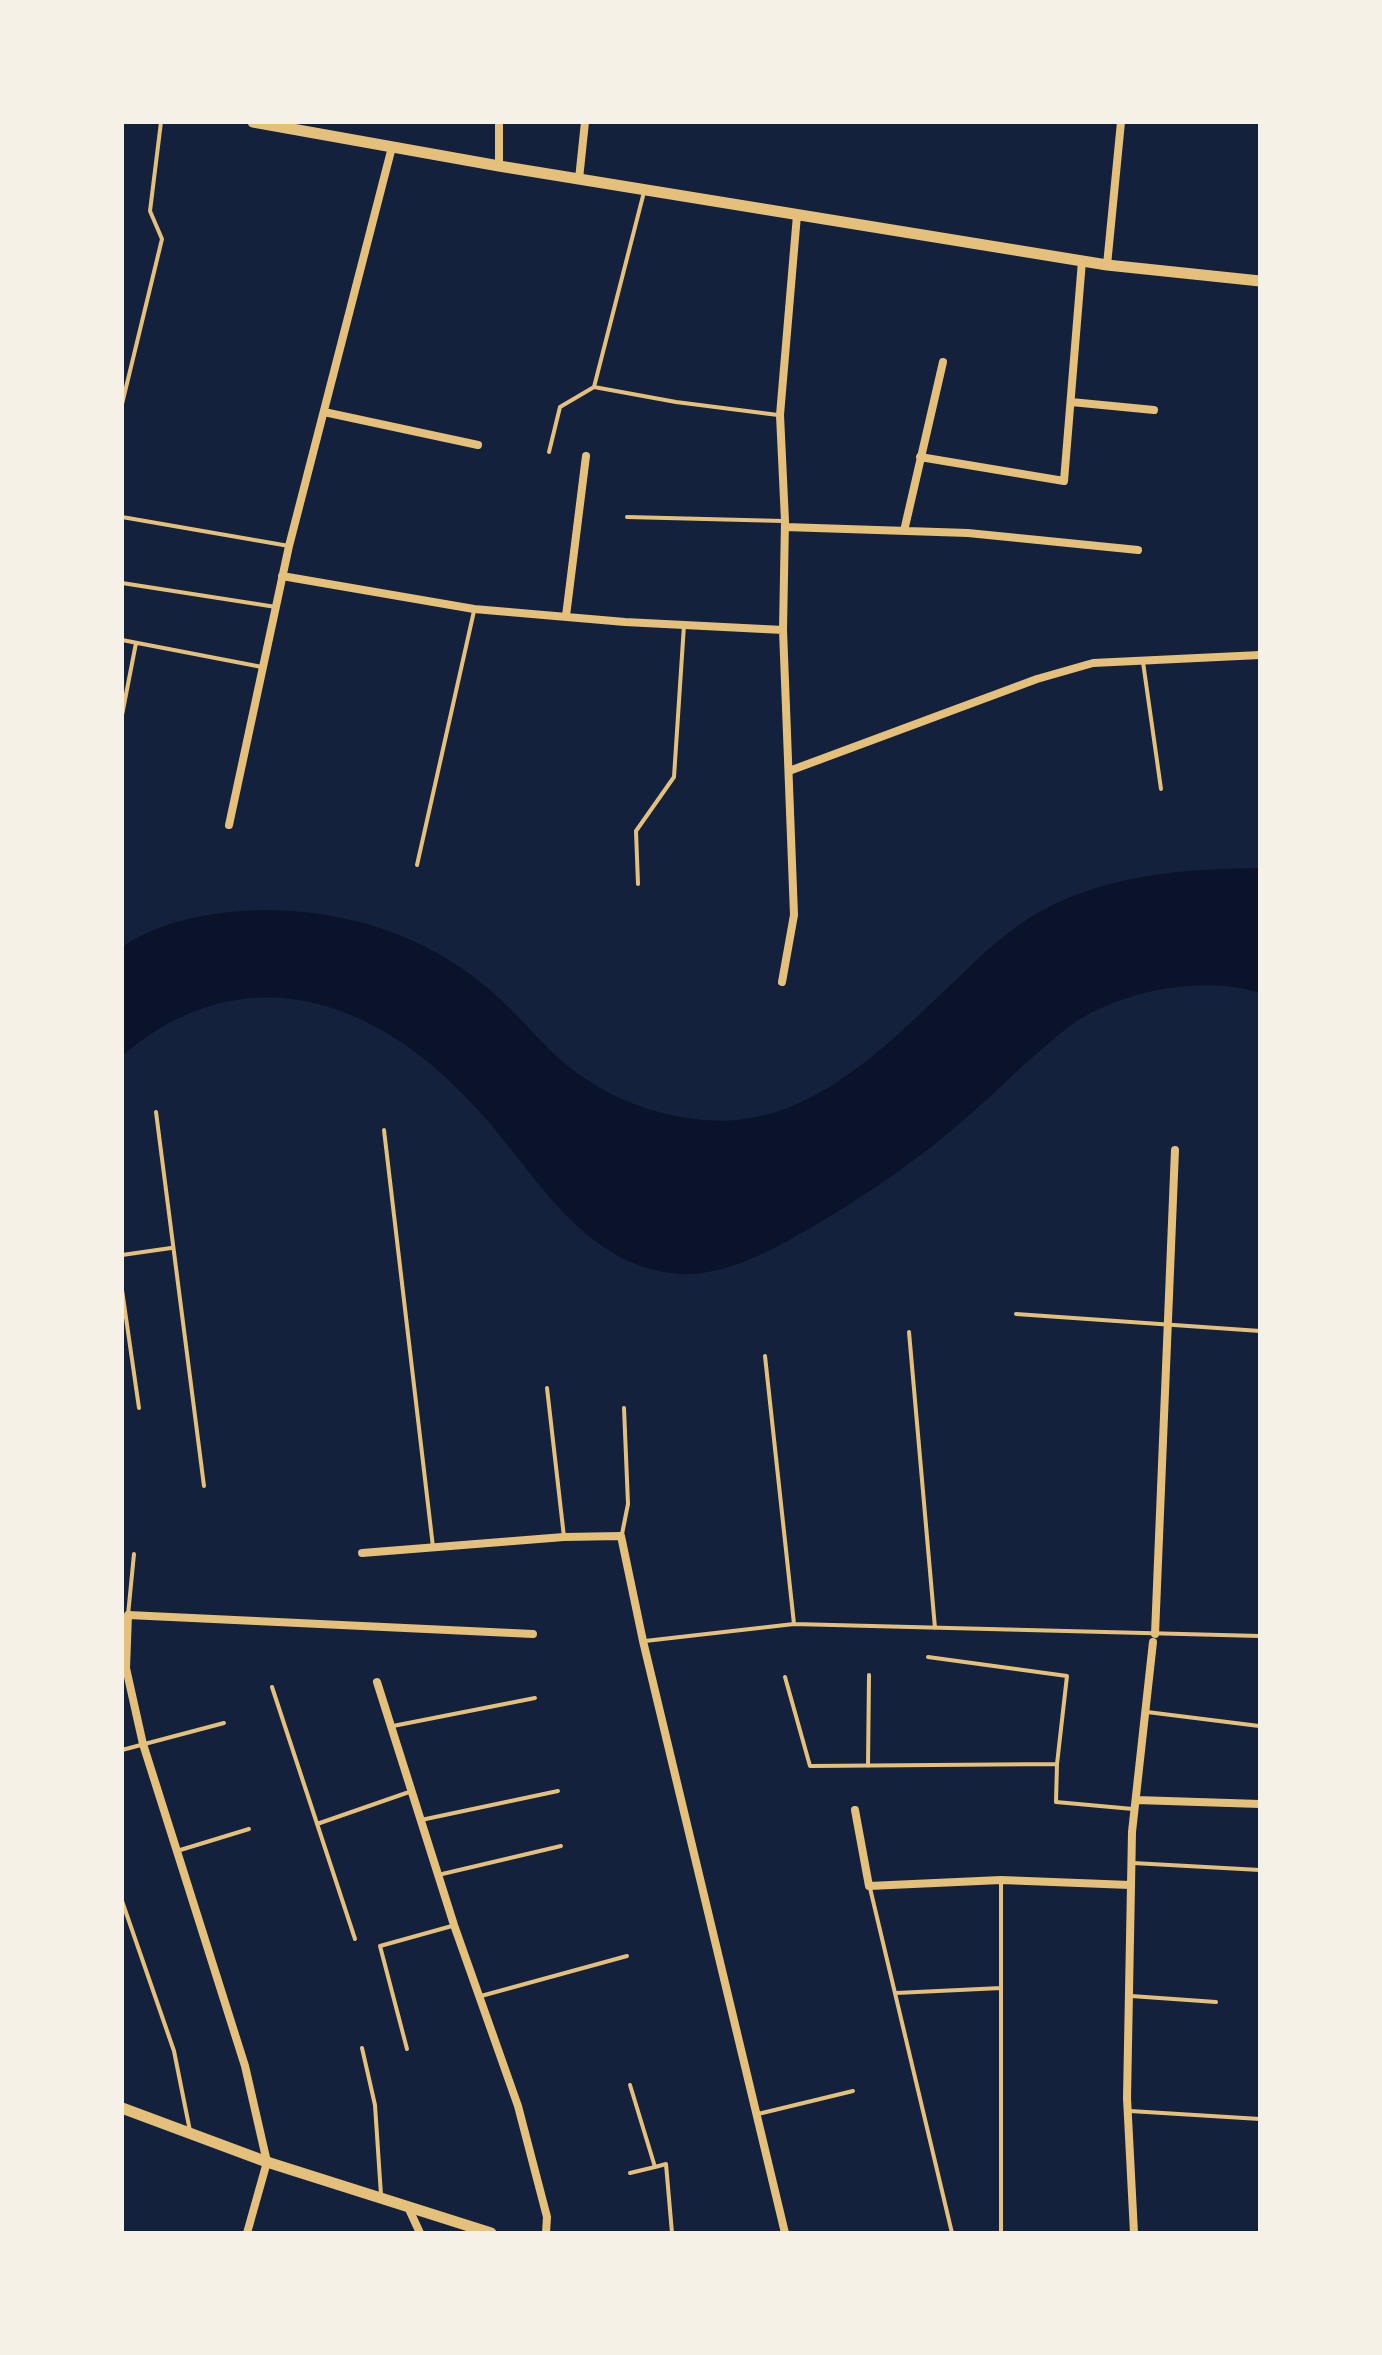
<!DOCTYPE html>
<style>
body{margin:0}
#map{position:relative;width:1382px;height:2355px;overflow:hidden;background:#14213d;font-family:Cabin,sans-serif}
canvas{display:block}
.frame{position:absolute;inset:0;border:124px solid #f6f1e7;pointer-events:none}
</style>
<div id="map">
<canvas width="1382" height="2355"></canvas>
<div class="frame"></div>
</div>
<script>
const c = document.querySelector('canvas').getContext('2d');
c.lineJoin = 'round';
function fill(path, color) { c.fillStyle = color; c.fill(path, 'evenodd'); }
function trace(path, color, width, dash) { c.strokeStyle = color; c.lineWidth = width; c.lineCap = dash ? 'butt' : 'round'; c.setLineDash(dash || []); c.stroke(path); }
fill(new Path2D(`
 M1260,868V993C1202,974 1116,991 1067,1028C1023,1063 984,1105 940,1140C896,1175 849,1206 800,1234C765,1254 722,1276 680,1274C582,1267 536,1173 477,1109C378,999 245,951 122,1056V947C163,919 216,911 264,910C344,910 423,934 485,986C509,1005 528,1028 549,1049C591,1091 646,1115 705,1120C812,1129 889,1042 960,976C985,952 1010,928 1041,911C1110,874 1183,869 1260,868Z`), '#0b132b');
trace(new Path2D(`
 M594,387L676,402L778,415
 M122,404L162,239L150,211L161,122
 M549,452L560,407L594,387L644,192
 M122,517L289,546
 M627,517L783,521
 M122,583L276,607
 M122,640L262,667
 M1143,662L1161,789
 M122,715L136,643
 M417,865L474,611
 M638,884L636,831L674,777L684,625
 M156,1112L204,1486
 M384,1130L433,1547
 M122,1255L171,1248
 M122,1290L139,1408
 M1016,1314L1260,1331
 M909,1332L935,1628
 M765,1356L794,1624
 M547,1388L564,1537
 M622,1534L628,1504L624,1408
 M128,1615L134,1554
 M645,1641L794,1624L1260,1636
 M928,1657L1067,1676L1057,1764
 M785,1677L810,1766L1057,1764L1056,1802L1133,1809
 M272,1687L355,1939
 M1147,1712L1259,1726
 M393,1726L535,1698
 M122,1750L224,1723
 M868,1766L869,1675
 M421,1820L558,1791
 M317,1824L412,1791
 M177,1851L249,1829
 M1133,1863L1260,1870
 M438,1875L561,1846
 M1001,1880V2233
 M870,1888L952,2233
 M122,1901L174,2051L190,2131
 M896,1993L1001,1988
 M481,1996L627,1956
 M1131,1996L1216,2002
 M362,2048L375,2105L381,2195
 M407,2049L380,1946L452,1926
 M630,2085L655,2167L666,2164L672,2233
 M1130,2111L1260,2119
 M758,2114L853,2091
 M630,2173L655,2167`), '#e5c07b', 4);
trace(new Path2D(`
 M499,122V166
 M579,179L585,122
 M1107,265L1121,122
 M1071,402L1154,410
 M324,412L478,445
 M920,457L1064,481L1082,261
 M785,527L968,533L1138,550
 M904,531L943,362
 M282,576L474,609L625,622L783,630
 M566,616L586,456
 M789,771L1037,679L1093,663L1260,655
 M229,825L289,546L392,147
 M782,982L794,915L783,630L785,521L780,415L797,215
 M362,1553L564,1537L621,1536L643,1641L785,2233
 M1155,1634L1175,1150
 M377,1682L454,1925L518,2106L547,2217L546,2233
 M1136,1800L1260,1804
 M855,1810L869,1886L1001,1880L1130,1885
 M408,2207L420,2233
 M247,2233L267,2162L245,2066L143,1744L126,1668L128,1615L533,1634
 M1134,2233L1127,2098L1132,1832L1153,1642`), '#e5c07b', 8);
trace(new Path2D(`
 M253,122L499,166L1107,265L1260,281
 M122,2108L267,2162L491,2233`), '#e5c07b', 11);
</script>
